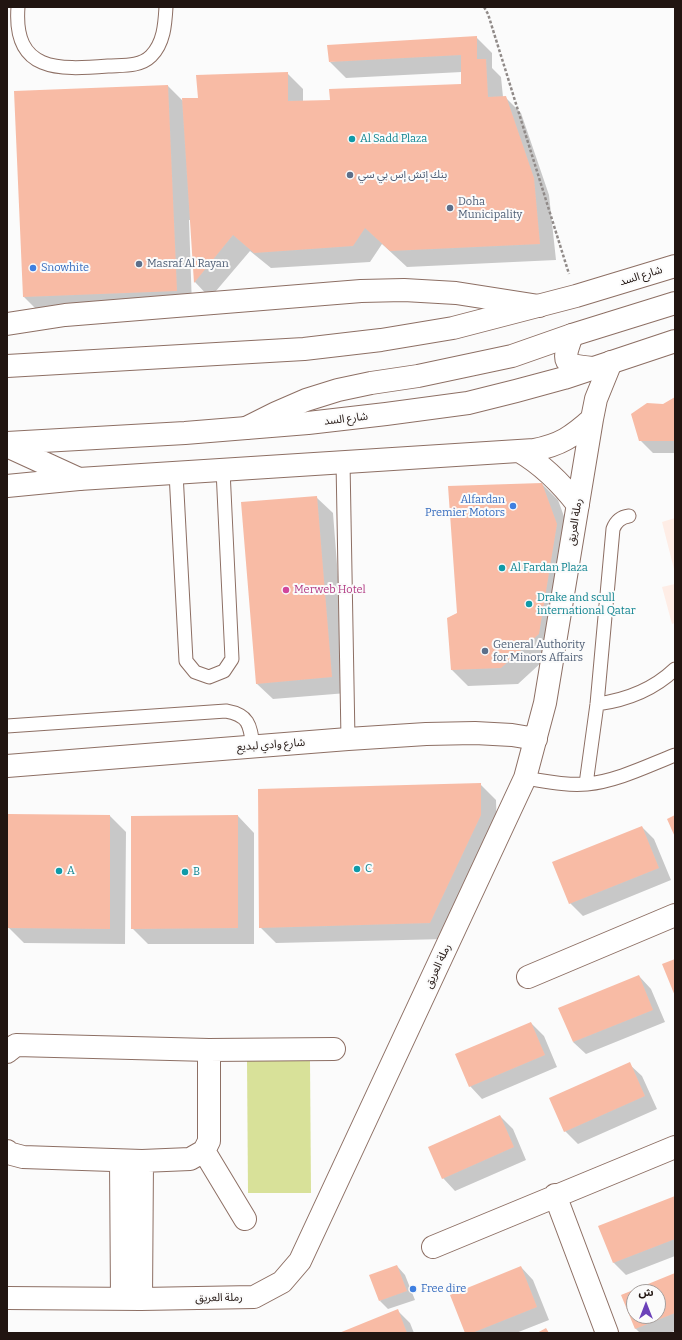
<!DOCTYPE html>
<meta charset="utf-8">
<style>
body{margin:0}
#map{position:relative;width:682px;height:1340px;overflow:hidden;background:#fbfbfb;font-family:Bitter,"Noto Sans Arabic",serif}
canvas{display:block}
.frame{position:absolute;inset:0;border:8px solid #211511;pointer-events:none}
.north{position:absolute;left:626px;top:1284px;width:40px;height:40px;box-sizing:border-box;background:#fbfbfb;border:1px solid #a49f9d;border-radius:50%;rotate:0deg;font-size:11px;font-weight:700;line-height:16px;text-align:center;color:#211511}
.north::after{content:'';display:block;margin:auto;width:14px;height:18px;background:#6b41b9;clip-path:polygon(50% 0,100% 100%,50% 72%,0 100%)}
</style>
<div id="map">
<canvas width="682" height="1340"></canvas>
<div class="frame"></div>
<div class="north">ش</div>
</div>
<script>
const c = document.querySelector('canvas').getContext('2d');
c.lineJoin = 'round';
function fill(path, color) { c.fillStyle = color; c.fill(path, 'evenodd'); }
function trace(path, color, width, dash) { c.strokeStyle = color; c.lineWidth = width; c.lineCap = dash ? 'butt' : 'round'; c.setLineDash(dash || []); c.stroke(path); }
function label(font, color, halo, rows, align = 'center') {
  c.font = font + ' Bitter,"Noto Sans Arabic",serif'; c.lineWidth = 4; c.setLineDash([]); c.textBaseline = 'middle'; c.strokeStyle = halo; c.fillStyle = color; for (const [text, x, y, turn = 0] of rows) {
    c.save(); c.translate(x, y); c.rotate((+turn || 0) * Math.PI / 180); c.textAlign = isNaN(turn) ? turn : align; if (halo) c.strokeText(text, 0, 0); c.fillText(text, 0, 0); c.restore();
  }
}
fill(new Path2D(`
 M675,518V573L662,522Z
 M675,584V623L672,624L662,587Z`), '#feede6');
fill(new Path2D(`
 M247,1061H310L311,1193H248Z`), '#d8e199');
fill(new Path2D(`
 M476,37L492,53V68L501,77L503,97H505L521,113L549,195L556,260L407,267L382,244L370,262L271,268L250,251L210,298L195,282L191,220H189L192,306L40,313L24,297L168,86L183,101L199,99L287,73L303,89V102L331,101L462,85V72L346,78L330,62Z
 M675,398V453H653L640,440L663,405Z
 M542,484L558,500L573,541L555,650L518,684L468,686L452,670L458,613Z
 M316,497L333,513L347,693L273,699L256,683Z
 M480,784L496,800L497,832L446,939L276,943L260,927Z
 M9,815L110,816L126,832L125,944L24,943L8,927Z
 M238,816L254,833V944H148L132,928V817Z
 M642,827L654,839L671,880L583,916L570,903Z
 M639,976L651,989L665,1022L586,1054L573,1042Z
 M531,1023L544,1036L557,1067L482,1099L470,1086Z
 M629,1064L642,1076L657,1109L578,1144L565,1131Z
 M500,1116L513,1129L526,1160L455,1191L443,1178Z
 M675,1197V1256L626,1275L614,1263L600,1227Z
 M397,1266L405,1275L415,1300L388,1309L380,1301Z
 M521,1267L533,1280L549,1320L516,1333H466Z
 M675,1274V1331L669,1333H640L636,1329L622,1295ZM634,1292H658V1316H634Z
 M398,1311L410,1323L414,1333H341Z`), '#0003');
fill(new Path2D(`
 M477,36V59H486L488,97L506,96L534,178L540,244L390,251L365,228L353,246L254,253L233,235L194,283L182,98H198L196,75L288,72V101L330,100L329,89L461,84V55L329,62L327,45Z
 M168,85L177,291L23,297L14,91Z
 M675,397V441H639L631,414L647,403L663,404Z
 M542,483L557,524L539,634L501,668L451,670L447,618L457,613L448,486Z
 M317,496L332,677L256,684L241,502Z
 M481,783V815L430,923L259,928L258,789Z
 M8,814L110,815V929L7,928Z
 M238,815V928L131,929V816Z
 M675,815V837L667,819Z
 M642,826L659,868L569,904L552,862Z
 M675,959V996L662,964Z
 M639,975L653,1010L573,1042L558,1008Z
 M531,1022L545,1055L469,1087L455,1054Z
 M630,1062L645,1096L564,1132L549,1098Z
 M500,1115L514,1147L442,1179L428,1147Z
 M675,1196V1239L613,1263L598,1226Z
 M397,1265L407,1291L379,1301L369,1275Z
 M521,1266L537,1307L472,1333H465L450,1295Z
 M675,1273V1313L635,1329L621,1295ZM634,1292H658V1316H634Z
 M398,1309L407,1333H339Z
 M546,1328L549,1333H537Z`), '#f8bba5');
const service = new Path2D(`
 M18,7C13,72 58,70 108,66C122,65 140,67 151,56C164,43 165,24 166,7
 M343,462L348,739
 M176,473L186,661L195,672L209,677L224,671L232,659L223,470
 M597,704C627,700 653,690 675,669
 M7,726L226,711C249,715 250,725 253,746
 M525,778C545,781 566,786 587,784C617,781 647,766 675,755
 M586,784L597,704L613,529C616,521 621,517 629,516`);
const minor = new Path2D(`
 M7,324L65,315L361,291L404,290L456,293L539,306
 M572,335C562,363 562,365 592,368
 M519,451C543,465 561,483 578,505
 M7,486L79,479L534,450C560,445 572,437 592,419
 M7,766L348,739L426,734L475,733L512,735L536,739
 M528,977L675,915
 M7,1052L16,1045L209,1050L334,1049
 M7,1151L8,1153L23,1157L142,1161L190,1159L204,1151L209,1141V1050
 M204,1151L245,1219
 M121,1161L122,1299
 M555,1195L607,1333
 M433,1247L675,1147
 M7,1298L141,1299L254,1297L282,1282L300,1261L525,778L545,703L592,419L596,399L611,362
 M141,1299L142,1161`);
const secondary = new Path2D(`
 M7,366L304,349L381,340L453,328L576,296L675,266
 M7,443L185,433L308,423L386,414L468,403L516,391L564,378L675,341
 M7,446L79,479`);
const trunk = new Path2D(`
 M246,428L276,413L306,400L338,390L371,383L418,376L512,356L572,335L675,303`);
trace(service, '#8d6f64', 15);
trace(minor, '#8d6f64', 24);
trace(secondary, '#8d6f64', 24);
trace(trunk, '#8d6f64', 24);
trace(new Path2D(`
 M484,7L488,14L569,274`), '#908a88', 2.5, [3, 2]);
trace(service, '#fff', 13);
trace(minor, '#fff', 22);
trace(secondary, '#fff', 22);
trace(trunk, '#fff', 22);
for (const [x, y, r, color] of [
 [352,139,4,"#0f9aa8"],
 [350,175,4,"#5c6f8a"],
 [450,208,4,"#5c6f8a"],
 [139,264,4,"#5c6f8a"],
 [33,268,4,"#3f7fe0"],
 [513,506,4,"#3f7fe0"],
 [502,568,4,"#0f9aa8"],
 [286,590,4,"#d1479c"],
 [529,604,4,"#0f9aa8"],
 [485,651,4,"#5c6f8a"],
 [357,869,4,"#0f9aa8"],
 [59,871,4,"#0f9aa8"],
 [185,872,4,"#0f9aa8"],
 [413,1289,4,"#3f7fe0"]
]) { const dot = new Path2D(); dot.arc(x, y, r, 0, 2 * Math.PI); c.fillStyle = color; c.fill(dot); trace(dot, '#fbfbfb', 1.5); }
label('11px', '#0d838f', '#fbfbfb', [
 ["Al Sadd Plaza",360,139],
 ["Al Fardan Plaza",510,568],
 ["Drake and scull",537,598],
 ["international Qatar",537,611],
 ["C",365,869],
 ["A",67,871],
 ["B",193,872]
], 'left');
label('11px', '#4e5e75', '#fbfbfb', [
 ["بنك إتش إس بي سي",358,175],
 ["Doha",458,202],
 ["Municipality",458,215],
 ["Masraf Al Rayan",147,264],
 ["General Authority",493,645],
 ["for Minors Affairs",493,658]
], 'left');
label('11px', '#366cbe', '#fbfbfb', [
 ["Snowhite",41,268],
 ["Alfardan",505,500,"right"],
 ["Premier Motors",505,513,"right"],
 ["Free dire",421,1289]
], 'left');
label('11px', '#211511', '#fbfbfb', [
 ["شارع السد",641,276,-17],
 ["شارع السد",346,419,-7],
 ["رملة العريق",575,522,-81],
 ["شارع وادي لبديع",271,745,-4],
 ["رملة العريق",438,966,-65],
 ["رملة العريق",219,1298,-1]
]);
label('11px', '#b23c85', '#fbfbfb', [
 ["Merweb Hotel",294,590]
], 'left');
</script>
